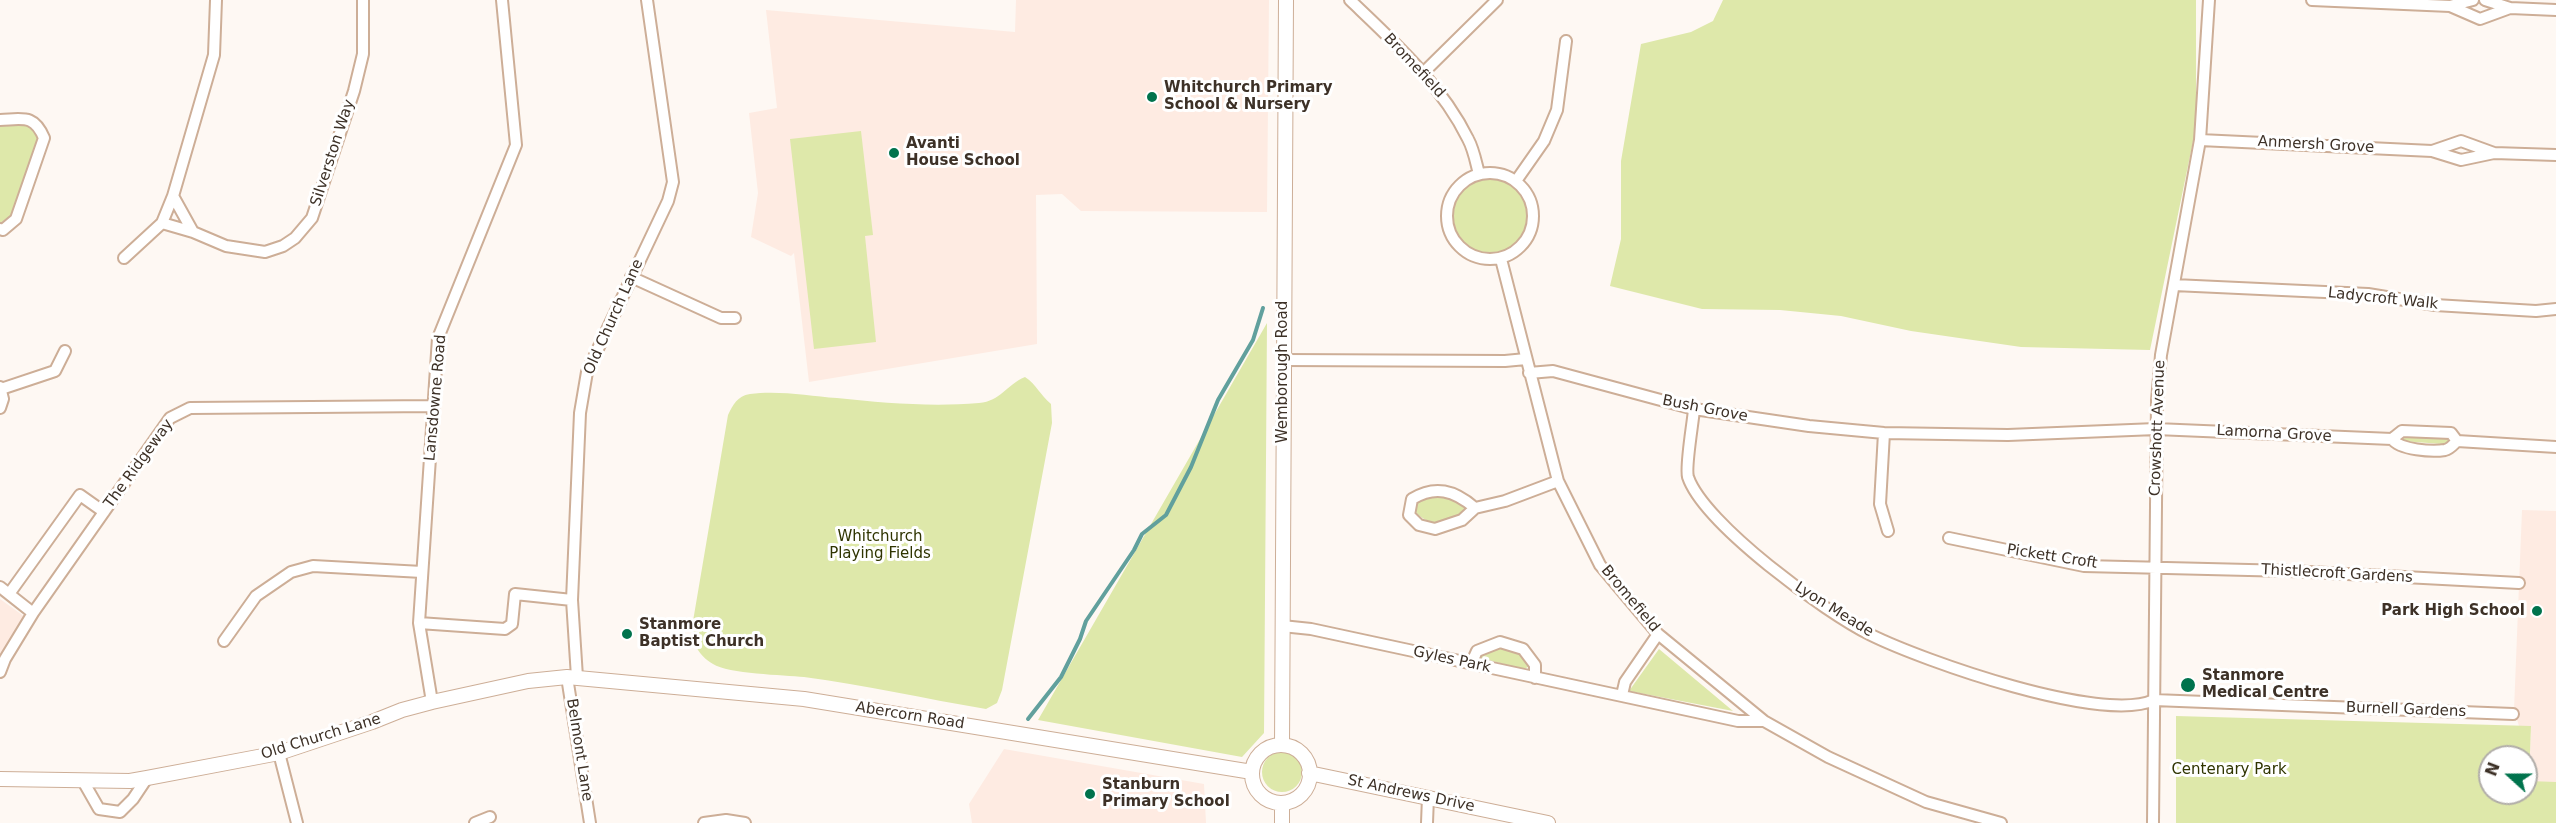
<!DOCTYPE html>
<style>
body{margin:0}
#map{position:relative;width:2556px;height:823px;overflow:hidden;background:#fef8f3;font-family:"DejaVu Sans",sans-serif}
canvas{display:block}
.north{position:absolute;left:2478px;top:745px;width:60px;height:60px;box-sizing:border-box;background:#fff;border:2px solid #b1ada9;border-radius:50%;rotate:291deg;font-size:16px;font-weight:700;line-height:24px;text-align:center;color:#3d3127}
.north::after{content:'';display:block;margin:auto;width:21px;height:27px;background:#00734d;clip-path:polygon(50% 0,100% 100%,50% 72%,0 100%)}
</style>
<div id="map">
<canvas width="2556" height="823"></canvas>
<div class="north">N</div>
</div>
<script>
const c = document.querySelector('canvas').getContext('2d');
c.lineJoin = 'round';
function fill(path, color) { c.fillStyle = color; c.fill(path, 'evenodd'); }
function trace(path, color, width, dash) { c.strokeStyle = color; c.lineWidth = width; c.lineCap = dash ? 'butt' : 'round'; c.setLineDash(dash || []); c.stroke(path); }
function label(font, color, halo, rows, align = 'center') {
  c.font = font + ' "DejaVu Sans",sans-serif'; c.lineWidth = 6; c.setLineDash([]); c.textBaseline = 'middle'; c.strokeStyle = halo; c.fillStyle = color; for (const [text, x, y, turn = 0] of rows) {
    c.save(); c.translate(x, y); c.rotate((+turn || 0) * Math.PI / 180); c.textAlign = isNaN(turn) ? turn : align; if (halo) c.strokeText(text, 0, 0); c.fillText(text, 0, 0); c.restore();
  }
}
fill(new Path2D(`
 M1016,0H1269L1267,212L1081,211L1062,194L1036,195L1037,344L809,382L794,253L791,256L751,237L758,193L749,113L777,108L766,10L1015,32Z
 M2522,510L2556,511V782H2529L2531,727L2519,726L2514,710Z
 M0,599L25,617L0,664Z
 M1004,749L1204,784L1206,823H972L969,804Z`), '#feebe2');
fill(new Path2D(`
 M1723,0H2196V127L2150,350L2021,347L1911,331L1841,316L1780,310L1702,309L1610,286L1621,239V161L1641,44L1691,32L1713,21Z
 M0,124H28L38,137L14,214L0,223Z
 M861,131L873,235L865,236L876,342L814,349L790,139Z
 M1452 216a38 38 0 1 1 76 0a38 38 0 1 1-76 0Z
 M1267,323L1264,733L1242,757L1038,720Z
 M1025,377C1037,385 1040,395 1051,404L1052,423L1002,690L997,703L986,709C926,699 865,685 804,677C784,675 728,674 713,664C698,655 693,644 692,627L728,415C733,405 737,396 750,394C778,390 809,396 837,398C884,403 931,407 979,403C1001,401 1006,385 1025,377Z
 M2400,436H2442L2448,438V442L2442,444L2402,441Z
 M1443,492L1469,507C1467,511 1463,517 1460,519C1445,528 1425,524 1415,511L1416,500Z
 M1499,647C1513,649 1521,652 1529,664L1528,667L1524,669L1480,658L1481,653Z
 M1659,649L1733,711L1629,691Z
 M2176,716L2531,726L2529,781L2556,782V823H2176ZM2490,757H2526V793H2490Z
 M1262 772a20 20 0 1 1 40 0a20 20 0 1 1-40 0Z`), '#dee8aa');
trace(new Path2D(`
 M1028,719L1061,677L1080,639L1086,621L1134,550L1142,534L1166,515L1191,467L1218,400L1253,340L1263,308`), '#61a09d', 4);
const street = new Path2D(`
 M216,0L214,55L173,196L193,232L226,246L265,252L283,246L295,238L312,218L354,91L363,54V0
 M1350,0C1394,42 1441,84 1468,139C1474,150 1476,163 1479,174
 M2312,0L2450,6L2480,19L2510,8L2556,10
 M2485,0L2510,8
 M2450,6L2473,0
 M1423,73L1497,0
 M0,120C23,119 34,114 44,138L16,219L3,230L0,229
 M2200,140L2432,151L2461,160L2494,153L2556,155
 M2432,151L2461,141L2494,153
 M1447 216a43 43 0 1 1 86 0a43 43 0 1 1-86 0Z
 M1516,181L1544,141L1557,110L1566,41
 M162,223L173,196
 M124,258L162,223L193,232
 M1501,259L1558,481L1600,565L1658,634L1764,721L1828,757L1926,802L2001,823
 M631,277L721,318H735
 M2174,285L2368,294L2435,305L2536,311L2556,309
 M1283,360L1505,361L1526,359
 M1529,373L1553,371L1694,409L1809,426L1884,433L2008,435L2156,429L2392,439C2400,450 2432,452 2445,450C2450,449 2453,445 2457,441L2556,447
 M0,387L3,399L0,408
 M1,389L55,371L65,351
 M1694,409C1693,423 1685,467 1688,477C1704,524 1826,613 1871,635C1924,661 2102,724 2154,700L2513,714
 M1884,433L1880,504L1888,531
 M2392,439L2402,431L2451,433L2457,441
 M1475,508C1454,490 1435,485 1412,499L1409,515L1419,525L1435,529L1462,520L1475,508L1505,501L1558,481
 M1949,538L2084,566L2290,571L2519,583
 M0,587L33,613
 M9,594L80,495L104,512
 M419,623L505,629L512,624L515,594L572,600
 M1282,626L1311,629L1738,721H1764
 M224,641L256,596L291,572L313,566L422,572
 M1471,664L1477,651L1500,642L1523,649L1535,665V678
 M0,672L5,659L33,613L170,418L190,408L434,406
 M567,677L590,823
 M577,677L572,600L580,413L587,372L668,201L673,182L647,0
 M1622,695L1625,682L1658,634
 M432,702L419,623L438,338L516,145L502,0
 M279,753L297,823
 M83,781L99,809L120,812L133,799L147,778
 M475,823L490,817
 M704,823L726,820L745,823
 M1427,823L1428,797
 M2153,823L2157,400L2161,355L2200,140L2209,0`);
const secondary = new Path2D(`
 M1282,745L1286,0
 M1252 774a29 29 0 1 1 58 0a29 29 0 1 1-58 0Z
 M1309,773L1548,823
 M0,779L130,781L147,778L279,753L372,722L402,710L432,702L528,681L567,677L804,699L1252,772
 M1282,823V803`);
trace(street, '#cdae97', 14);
trace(secondary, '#cdae97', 16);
trace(street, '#fff', 10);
trace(secondary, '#fff', 14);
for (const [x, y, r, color] of [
 [1152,97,6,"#00734d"],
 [894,153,6,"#00734d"],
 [2537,611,6,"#00734d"],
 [627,634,6,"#00734d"],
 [2188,685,8,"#00734d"],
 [1090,794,6,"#00734d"]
]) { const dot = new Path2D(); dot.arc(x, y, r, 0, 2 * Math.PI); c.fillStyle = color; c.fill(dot); trace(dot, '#fff', 2); }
label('15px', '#3d3127', '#fff', [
 ["Bromefield",1414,66,47],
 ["Anmersh Grove",2316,145,3],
 ["Silverston Way",333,153,-72],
 ["Ladycroft Walk",2383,299,6],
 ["Old Church Lane",614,317,-66],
 ["Wemborough Road",1283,372,-90],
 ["Lansdowne Road",436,398,-85],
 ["Bush Grove",1705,409,11],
 ["Crowshott Avenue",2158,428,-88],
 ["Lamorna Grove",2274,434,3],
 ["The Ridgeway",139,464,-54],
 ["Pickett Croft",2052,557,9],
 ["Thistlecroft Gardens",2337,574,3],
 ["Bromefield",1630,599,50],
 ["Lyon Meade",1834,610,32],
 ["Gyles Park",1452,660,12],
 ["Burnell Gardens",2406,710,2],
 ["Abercorn Road",910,716,9],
 ["Old Church Lane",321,737,-17],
 ["Belmont Lane",579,750,81],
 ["St Andrews Drive",1411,794,12]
]);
label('bold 15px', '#3d3127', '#fff', [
 ["Whitchurch Primary",1164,88],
 ["School & Nursery",1164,105],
 ["Avanti",906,144],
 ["House School",906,161],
 ["Park High School",2525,611,"right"],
 ["Stanmore",639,625],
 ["Baptist Church",639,642],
 ["Stanmore",2202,676],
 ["Medical Centre",2202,693],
 ["Stanburn",1102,785],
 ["Primary School",1102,802]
], 'left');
label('15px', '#2f3400', '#fff', [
 ["Whitchurch",880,537],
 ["Playing Fields",880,554],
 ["Centenary Park",2229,770]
]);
</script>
